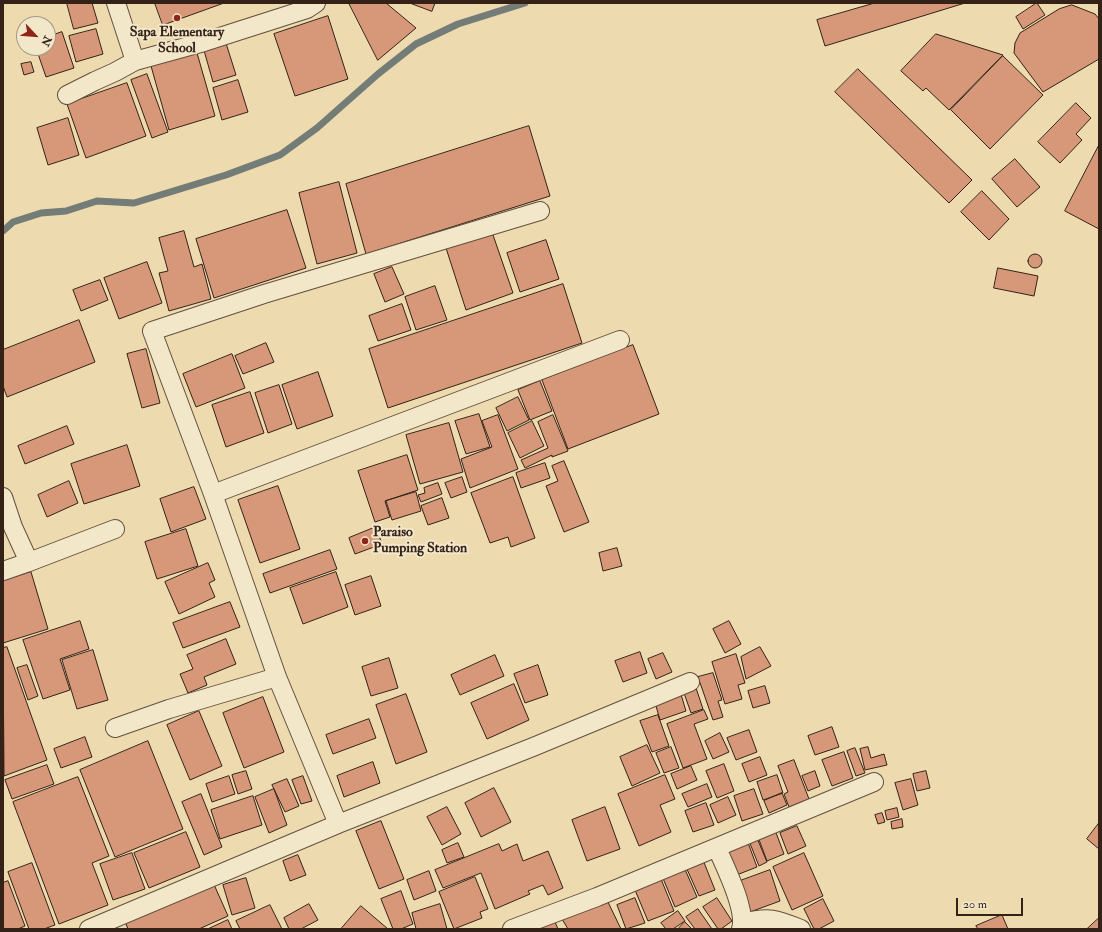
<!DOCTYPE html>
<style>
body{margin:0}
#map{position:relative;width:1102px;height:932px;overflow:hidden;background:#eddaae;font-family:"IM FELL Double Pica",serif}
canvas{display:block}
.frame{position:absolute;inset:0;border:4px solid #342218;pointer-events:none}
.north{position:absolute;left:16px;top:16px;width:40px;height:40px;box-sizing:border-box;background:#f3e7ca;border:1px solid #a79883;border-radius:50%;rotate:116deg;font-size:11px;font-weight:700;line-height:16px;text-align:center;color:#342218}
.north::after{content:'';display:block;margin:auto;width:14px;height:18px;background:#8f2418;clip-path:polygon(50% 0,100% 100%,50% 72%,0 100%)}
.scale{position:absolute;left:956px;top:898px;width:67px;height:18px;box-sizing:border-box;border:2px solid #342218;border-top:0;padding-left:5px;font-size:12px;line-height:14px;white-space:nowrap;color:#342218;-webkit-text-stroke:3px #f3e7ca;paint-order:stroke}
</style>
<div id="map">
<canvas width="1102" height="932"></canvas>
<div class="frame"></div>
<div class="north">N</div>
<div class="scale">20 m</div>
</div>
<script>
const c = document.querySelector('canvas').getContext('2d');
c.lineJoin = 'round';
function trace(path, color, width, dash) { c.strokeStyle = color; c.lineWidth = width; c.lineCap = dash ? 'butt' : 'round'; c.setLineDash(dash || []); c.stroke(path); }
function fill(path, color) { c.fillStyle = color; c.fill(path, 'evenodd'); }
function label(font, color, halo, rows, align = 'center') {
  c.font = font + ' "IM FELL Double Pica",serif'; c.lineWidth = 4; c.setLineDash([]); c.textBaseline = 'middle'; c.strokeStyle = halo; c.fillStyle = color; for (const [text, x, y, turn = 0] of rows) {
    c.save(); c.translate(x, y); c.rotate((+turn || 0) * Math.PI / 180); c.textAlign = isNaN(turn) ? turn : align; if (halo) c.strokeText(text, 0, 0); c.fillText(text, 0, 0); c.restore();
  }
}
trace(new Path2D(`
 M3,231L13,222L41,213L66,211L97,201L134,203L226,175L280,155L317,128L378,74L416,44L458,24L525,3`), '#747c77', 7);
const building = new Path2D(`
 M67,3H92L98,23L74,29Z
 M155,3H224L163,25Z
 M349,3H386L416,28L378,60Z
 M410,3H435L432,11Z
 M875,3H965L825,46L817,20Z
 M1037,3L1045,15L1023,29L1016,17Z
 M1072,5L1095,14L1099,19V59L1043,92L1014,53L1015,43L1020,33L1059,9Z
 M328,16L348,79L295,96L274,34Z
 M96,29L103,54L76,62L69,36Z
 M62,32L74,68L46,77L36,48H48V37Z
 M936,34L1003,55L949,110L926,88L923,91L901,71Z
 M225,40L236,75L213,82L203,47Z
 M197,53L215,116L169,130L151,66Z
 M1003,56L1043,95L990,149L951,110Z
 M31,62L34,72L24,75L21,64Z
 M858,69L972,180L949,203L835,92Z
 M147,74L168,132L152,138L131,80Z
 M238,80L248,112L222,120L213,88Z
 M127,83L146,136L86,158L67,104Z
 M1076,103L1091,118L1076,134L1082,140L1060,163L1038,142Z
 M68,118L79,155L48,165L37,128Z
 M529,126L550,196L366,254L346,184Z
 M1099,145V229L1065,211Z
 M1015,159L1040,187L1017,207L992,179Z
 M339,182L357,253L317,264L299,193Z
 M982,191L1009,219L989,240L961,212Z
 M287,210L306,268L214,298L196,239Z
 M184,231L194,267L202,264L211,299L169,311L159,273L168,271L159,238Z
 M492,232L513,293L466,310L446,248Z
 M546,240L559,279L520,292L507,253Z
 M1028 261a7 7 0 1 1 14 0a7 7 0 1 1-14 0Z
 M147,262L162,303L119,319L104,278Z
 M392,267L404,294L385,302L374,274Z
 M998,268L1038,276L1034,296L994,288Z
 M100,280L108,300L81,311L73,290Z
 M563,284L582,343L388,408L369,349Z
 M435,286L447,320L416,330L405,297Z
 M402,304L411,330L378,341L369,316Z
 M79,320L95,362L7,397L3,386V350Z
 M266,343L274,362L243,374L235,356Z
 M633,345L659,414L568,449L542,380Z
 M146,349L160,403L142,408L127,354Z
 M232,354L245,388L196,407L183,374Z
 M318,372L333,416L297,429L282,385Z
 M540,381L552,411L530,420L518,390Z
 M279,385L292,424L268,433L255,393Z
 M250,392L264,433L226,447L212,405Z
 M518,397L529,420L507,431L496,408Z
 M479,414L490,447L466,454L455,421Z
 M498,415L518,469L470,488L461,459L492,447L482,421Z
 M553,415L568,451L552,457V455L525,468L521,460L548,448L538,422Z
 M532,421L544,446L520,458L508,433Z
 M449,423L463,472L420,484L406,435Z
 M67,426L74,444L25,464L18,446Z
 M127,445L140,486L84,504L71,464Z
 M407,455L418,490L385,501L390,517L375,522L358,471Z
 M564,461L589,522L564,532L546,486L558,481L552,466Z
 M545,463L550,478L521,488L516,473Z
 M462,477L467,492L451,498L445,483Z
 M513,477L535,538L511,547L508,537L490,543L471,493Z
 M69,481L78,503L47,517L38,495Z
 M438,483L442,494L421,502L418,495L425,493L424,488Z
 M278,486L300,549L260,563L238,500Z
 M194,487L206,519L171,532L160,499Z
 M416,492L421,511L392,520L386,501Z
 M442,498L449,518L428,525L421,506Z
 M376,527L382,544L355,554L349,538Z
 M186,529L198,566L157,579L145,542Z
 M617,548L622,566L603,571L599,553Z
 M330,550L337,569L270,593L263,574Z
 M208,563L215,580L209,583L215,597L179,614L165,582Z
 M31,572L48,629L3,643V581Z
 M336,572L348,607L303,624L290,588Z
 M371,576L381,606L355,615L345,585Z
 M230,602L240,627L183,648L173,623Z
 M80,621L89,649L60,659L70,690L43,699L23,640Z
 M729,621L741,644L725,653L713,629Z
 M226,639L236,664L204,677L207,685L188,693L180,674L193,669L187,655Z
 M7,647L47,760L4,776L3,648Z
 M760,647L771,666L746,679L741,657Z
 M93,650L108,700L77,709L62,660Z
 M640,652L647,673L623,682L615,661Z
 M663,653L672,672L656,679L648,659Z
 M736,654L745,683L738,685L742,699L725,704L712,662Z
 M495,655L504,676L460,695L451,675Z
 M389,658L398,688L371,696L362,667Z
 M27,665L38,696L28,700L17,668Z
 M538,665L548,695L525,703L514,674Z
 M713,673L722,700L718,701L723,717L713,720L698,677Z
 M514,684L529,720L487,739L471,703Z
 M765,686L770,703L753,708L748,691Z
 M696,688L703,709L691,713L684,693Z
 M680,691L686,711L660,720L654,699Z
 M406,694L427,752L396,764L376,705Z
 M263,697L284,752L244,768L223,713Z
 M704,710L708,719L694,724L707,759L683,768L667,724Z
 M199,711L222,766L190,780L167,725Z
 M658,715L669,746L652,752L640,721Z
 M369,719L376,738L333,754L326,735Z
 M832,727L839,747L815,755L808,736Z
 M749,730L757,752L736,760L727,738Z
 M720,733L729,752L713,759L705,741Z
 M85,737L92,757L61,768L54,749Z
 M148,741L183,829L115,857L80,770Z
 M647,745L660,773L632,786L620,757Z
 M671,747L679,768L664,773L656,753Z
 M868,747L871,758L884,754L887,765L865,770L860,749Z
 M855,748L865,773L856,776L847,751Z
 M844,752L853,778L832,786L822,760Z
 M760,757L767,775L749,782L742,764Z
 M794,760L809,799L789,807L784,794L788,792L778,766Z
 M373,762L380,783L344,797L337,776Z
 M724,764L734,791L717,798L706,771Z
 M47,765L54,784L12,799L5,780Z
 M691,766L697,780L677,789L671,774Z
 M246,771L252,789L238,794L232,775Z
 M815,771L820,786L808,791L802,776Z
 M926,771L930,788L917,791L913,774Z
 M665,775L675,799L660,805L671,832L639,846L618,794Z
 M777,775L783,793L763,800L757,782Z
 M229,776L235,794L212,802L206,784Z
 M303,776L312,801L301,804L292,780Z
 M78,777L109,856L92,863L108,905L59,924L13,802Z
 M287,779L299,806L285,812L272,785Z
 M911,779L918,805L903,810L895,783Z
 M707,784L712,797L688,807L682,794Z
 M494,788L511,822L481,837L465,803Z
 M274,789L287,825L269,833L255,797Z
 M754,789L763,814L742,821L734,796Z
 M782,793L787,805L769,813L764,801Z
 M201,794L222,847L204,855L182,802Z
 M253,796L262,825L220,839L211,810Z
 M728,797L736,815L718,823L710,805Z
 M706,803L714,825L693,832L685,811Z
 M447,807L461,834L442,845L427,817Z
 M605,807L620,849L587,861L572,820Z
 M897,808L899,817L887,820L885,811Z
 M882,813L885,822L878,824L875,815Z
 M902,819L903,827L892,829L891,822Z
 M381,821L404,879L379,889L356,831Z
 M1099,823V849L1087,839Z
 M797,826L806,846L788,854L780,833Z
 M775,830L784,854L767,861L758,837Z
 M186,832L200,867L149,888L134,853Z
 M757,838L767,862L759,866L749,841Z
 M747,840L757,867L734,876L723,850Z
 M458,843L464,857L447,863L442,850Z
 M499,844L502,851L517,844L523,861L548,851L563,888L548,895L543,885L528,891L530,894L495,909L481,873L443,888L435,870Z
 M132,853L145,889L113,900L100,864Z
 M804,853L823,896L792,910L773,867Z
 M298,855L306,875L290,881L283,861Z
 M703,860L715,890L699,896L686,867Z
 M32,863L55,925L44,929H29L8,872Z
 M684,867L697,897L675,907L662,876Z
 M770,870L780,901L750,912L740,881Z
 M429,871L436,891L414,900L407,880Z
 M475,877L488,909L480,912L482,918L454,929L439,892Z
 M246,878L255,908L232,915L223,885Z
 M661,879L674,911L648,921L635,890Z
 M212,880L228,916L199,929H128L124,919Z
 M8,881L25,926L18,929H3V883Z
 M401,891L413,924L401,929H393L381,899Z
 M606,898L621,929H568L562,919Z
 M635,898L645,923L626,929L617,905Z
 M717,898L732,921L721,929H718L703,907Z
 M823,899L834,921L819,929H814L804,909Z
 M309,904L318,920L301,929H289L284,918Z
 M440,904L447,929H416L412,913Z
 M270,905L282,929H240L236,921Z
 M361,906L388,929H341Z
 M698,909L712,929H695L686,917Z
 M678,911L685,921L673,929H666L661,923Z
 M552,915L558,929H543L539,920Z
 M1002,915L1008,929H978L976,926Z
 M1099,918V929H1087Z
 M228,920L232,929H208Z
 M685,922L692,929H678Z`);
fill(building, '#d79779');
trace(building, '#342218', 1);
const street = new Path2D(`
 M116,3L135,61
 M67,95L95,81L115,72L135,61L204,42L307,9L316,3
 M213,494L620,340
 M3,497L13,527L29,562
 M3,571L29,562L115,529
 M115,728L169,709L277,677
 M338,824L277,677L213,494L152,331L264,294L540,211
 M717,848C725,867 747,910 741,929
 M743,923C769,916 776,919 801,929
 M89,929L338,824L533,747L690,682
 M512,929L597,897L874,782`);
trace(street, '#62503e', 20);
trace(street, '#f3e7ca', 18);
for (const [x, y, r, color] of [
 [177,18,4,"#8f2418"],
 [365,541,4,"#8f2418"]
]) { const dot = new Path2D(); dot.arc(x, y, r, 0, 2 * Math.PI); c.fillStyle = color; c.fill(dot); trace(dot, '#f3e7ca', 1.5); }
label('bold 14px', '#342218', '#f3e7ca', [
 ["Sapa Elementary",177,33],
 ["School",177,49],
 ["Paraiso",373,533,"left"],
 ["Pumping Station",373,549,"left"]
]);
</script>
